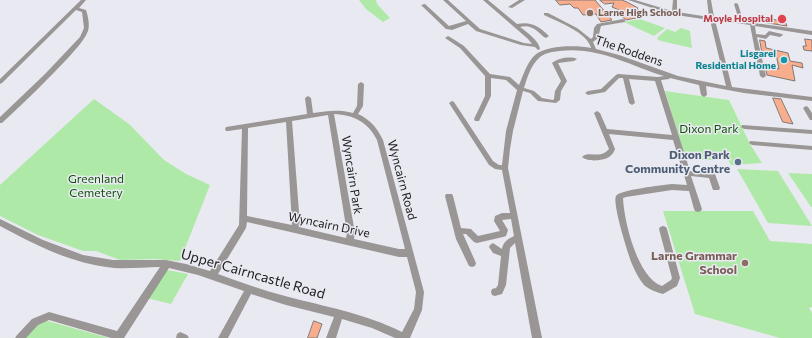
<!DOCTYPE html>
<style>
body{margin:0}
canvas{display:block;background:#e9e9f1}
</style>
<canvas width="812" height="338"></canvas>
<script>
const c = document.querySelector('canvas').getContext('2d');
c.lineJoin = 'round';
function fill(path, color) { c.fillStyle = color; c.fill(path, 'evenodd'); }
function trace(path, color, width, dash) { c.strokeStyle = color; c.lineWidth = width; c.lineCap = dash ? 'butt' : 'round'; c.setLineDash(dash || []); c.stroke(path); }
function label(font, color, halo, rows, align = 'center') {
  c.font = font + ' Commissioner,sans-serif'; c.lineWidth = 3; c.setLineDash([]); c.textBaseline = 'middle'; c.strokeStyle = halo; c.fillStyle = color; for (const [text, x, y, turn = 0] of rows) {
    c.save(); c.translate(x, y); c.rotate((+turn || 0) * Math.PI / 180); c.textAlign = isNaN(turn) ? turn : align; if (halo) c.strokeText(text, 0, 0); c.fillText(text, 0, 0); c.restore();
  }
}
fill(new Path2D(`
 M359,0H376L377,4L390,18L383,22L366,9Z
 M640,19L665,28L654,36L624,22Z
 M681,28L690,31L692,48L661,41L657,39L658,37L667,29L675,32Z
 M665,91L729,100L750,144L762,163L731,165L728,160H686Z
 M94,99L129,124L164,160L186,174L210,185L180,261L153,259L120,260L96,251H83L38,235L0,216V185Z
 M737,169L778,171L812,226L768,223Z
 M788,173L812,174V207H811Z
 M663,211H753L770,241L812,244V307L809,308L812,313V338H780L695,314Z
 M167,270L188,274L171,304L147,298Z
 M44,320L109,338H23L34,324Z`), '#afe9a8');
const building = new Path2D(`
 M556,0H595L612,20L601,22L596,14L583,15L578,8H574L570,4L560,5Z
 M600,0H622L627,2L638,8L637,9L639,10L633,14L636,18L626,20L615,11L619,10L612,7L614,3L605,4Z
 M753,17L785,21L787,26L755,21Z
 M805,39L812,40V51L804,50L803,46H806Z
 M760,40L765,41L766,48L788,53L790,61L802,63L803,68L792,65L795,81L767,75L765,66L779,69L776,54L762,51Z
 M773,98L781,99L793,124L783,122Z
 M314,321L322,324L317,338H308Z`);
fill(building, '#f8ae8d');
trace(building, '#807875', 1);
fill(new Path2D(`
 M81,0H86L79,8L86,10C88,16 90,25 88,31C84,41 75,50 68,58C47,80 25,102 2,123H0V117L45,74L80,37L84,28L82,12L76,10L2,83L0,84V79Z
 M443,0H448L480,29L524,43L532,44L528,39L483,0H488L517,24C531,21 539,26 549,36L546,38L544,37C536,30 531,24 520,27C527,32 539,41 540,49L538,50L535,47L521,45L476,31L468,24L452,30L446,29L421,5L425,4L449,26L466,21Z
 M519,0H525L512,8L508,7Z
 M628,0H635L672,11L673,0H677V12L709,17L707,0H711L714,17L741,21L738,17L734,4L736,3L738,4L742,17L748,22L812,31V35L755,26L756,34L765,35L769,31L782,34L783,35L780,37L770,35L766,39L757,37L766,76L763,78L760,76L750,25L715,20L732,87L812,97V101L744,93L706,86L707,95L704,97L701,95L699,85L670,78L669,79L661,80L690,171L715,174L720,188L719,190H713L709,178L691,176L702,209L701,211L698,212L695,211L694,209L689,191L672,190L626,197L623,198C624,222 638,278 662,286L671,280L672,278L659,229L660,227L663,226L666,227L667,229L680,278L677,286L663,294C656,292 650,290 644,285C639,279 635,271 632,264C628,254 612,203 616,196C619,190 663,185 672,184C677,184 682,185 687,185L673,140L609,134L615,149C614,152 612,155 609,157C603,161 587,162 582,157C589,150 600,160 609,149L594,113L597,111L600,113L607,129L672,135L655,81L629,79L635,103L632,105L629,103L623,78H619L605,92L588,95L585,93L588,91L601,89L616,75L618,74L658,77L664,76C628,65 598,46 559,51C552,52 544,53 539,58C531,65 527,78 524,88L534,91L542,98L553,100L554,99L555,91L561,81L552,63C558,58 571,56 577,59L574,61L558,63L567,81L561,91L560,100L556,103L538,101L530,93L523,91L513,131L510,149L508,168L542,338H532L515,243L510,248L506,285L502,294L495,296L492,295L491,292L492,289L496,288L498,285L501,256L493,253L489,247L490,245L493,243L502,249C503,242 508,239 514,236L511,219L502,220L508,230L506,236L503,237L477,243L474,242L466,234H463L476,263L475,266L472,267L469,266L456,239L445,196L446,194H452L453,196L461,228L471,229L478,236L500,231L494,221L495,216L502,213H510L502,170L495,169L489,165L449,103L452,101L454,102L493,161L499,165H502L506,131L517,90L506,80L491,78V96L479,121H475L474,119L485,96V76L460,48L445,38L448,36L450,37L464,46L490,74L510,77L519,85C523,76 527,62 535,55C546,45 577,45 591,48C587,32 558,22 544,15V13H548L577,28L591,39L593,37L594,28L597,24L623,19L625,20V22L601,26L598,38L593,42L596,49L619,55L678,76L726,86L710,20L676,15H674Z
 M361,82L364,84L363,106L358,114C371,120 377,128 383,140L424,292L422,310L410,338H395L372,328L342,319L336,338H326L334,317L286,305L251,294L228,338H218L244,291L198,275L169,268L124,338H111L49,320L38,325L26,338H15L17,335L32,319L49,312L117,331L160,267C145,267 129,269 114,268C73,264 35,245 0,226V219L43,240L83,255L113,260H166L186,264L210,271L239,225L242,129L228,131H226L225,129L226,127L307,114L305,98L308,96L311,98L313,113C327,111 339,109 353,113L357,106L358,84ZM334,114C354,115 368,122 377,140L405,249H399L354,239L355,233ZM328,115L347,233L346,238L299,227L300,225L292,121ZM286,122L292,225L247,216L248,128ZM247,222L399,257H407L416,292L414,309L402,332C364,313 326,307 285,296C262,290 240,282 218,274L246,228Z
 M806,106L808,107L812,113V120H810L803,108Z
 M742,125L812,130V134L744,129L741,127Z
 M750,141L812,146V150L752,145L749,143Z
 M180,332L187,335L189,338H176L177,334Z`), '#9a9695');
for (const [x, y, r, color] of [
 [590,13,4,"#8d6e63"],
 [782,19,5,"#e0444e"],
 [784,60,4,"#0f9aa8"],
 [738,162,4,"#5c6f8a"],
 [745,263,4,"#8d6e63"]
]) { const dot = new Path2D(); dot.arc(x, y, r, 0, 2 * Math.PI); c.fillStyle = color; c.fill(dot); trace(dot, '#e9e9f1', 1.5); }
label('bold 10px', '#785e54', '#e9e9f1', [
 ["Larne High School",598,13]
], 'left');
label('bold 10px', '#be3a42', '#e9e9f1', [
 ["Moyle Hospital",773,19]
], 'right');
label('bold 10px', '#0d838f', '#e9e9f1', [
 ["Lisgarel",776,54],
 ["Residential Home",776,66]
], 'right');
label('12px', '#202022', '#e9e9f1', [
 ["The Roddens",629,51,19],
 ["Wyncairn Park",352,175,81],
 ["Wyncairn Road",402,180,75],
 ["Wyncairn Drive",329,225,12]
]);
label('12px', '#0d5207', '#e9e9f1', [
 ["Dixon Park",709,129],
 ["Greenland",96,179],
 ["Cemetery",96,193]
]);
label('bold 12px', '#4e5e75', '#e9e9f1', [
 ["Dixon Park",730,155],
 ["Community Centre",730,169]
], 'right');
label('bold 12px', '#785e54', '#e9e9f1', [
 ["Larne Grammar",737,256],
 ["School",737,270]
], 'right');
label('14px', '#202022', '#e9e9f1', [
 ["Upper Cairncastle Road",253,274,16]
]);
</script>
